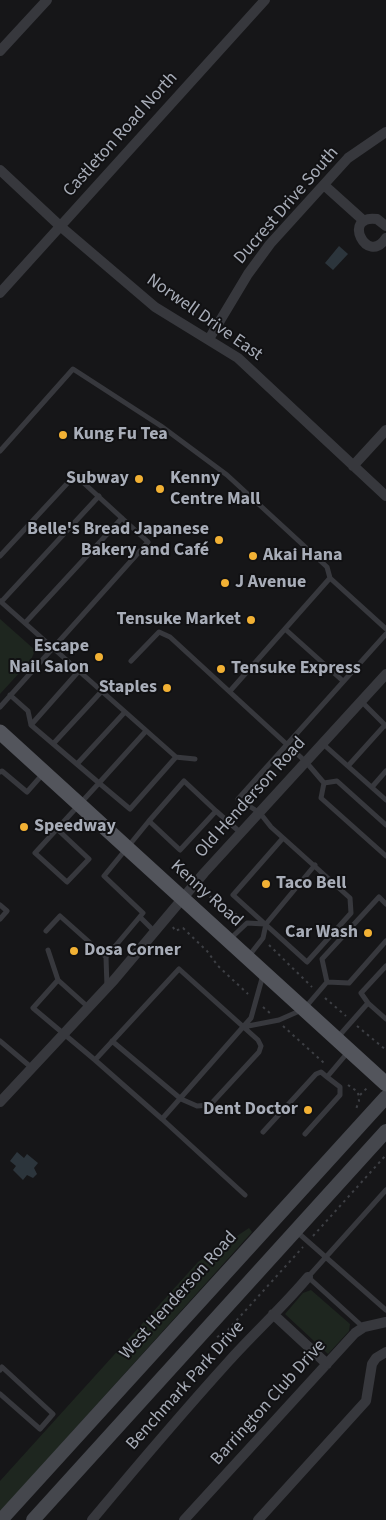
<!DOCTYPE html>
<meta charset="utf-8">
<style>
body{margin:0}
canvas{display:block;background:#161618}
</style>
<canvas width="386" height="1520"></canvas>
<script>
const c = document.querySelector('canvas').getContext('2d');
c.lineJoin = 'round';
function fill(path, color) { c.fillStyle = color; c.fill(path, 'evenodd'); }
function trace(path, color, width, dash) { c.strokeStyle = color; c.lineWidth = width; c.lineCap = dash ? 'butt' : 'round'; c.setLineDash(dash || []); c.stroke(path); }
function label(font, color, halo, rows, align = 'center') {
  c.font = font + ' "Source Sans 3",sans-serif'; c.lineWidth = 4; c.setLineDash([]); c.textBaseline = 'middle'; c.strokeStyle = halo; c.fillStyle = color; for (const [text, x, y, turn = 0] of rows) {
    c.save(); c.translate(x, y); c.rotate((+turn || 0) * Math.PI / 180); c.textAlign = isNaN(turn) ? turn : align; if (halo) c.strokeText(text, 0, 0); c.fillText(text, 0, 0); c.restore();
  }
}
fill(new Path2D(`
 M0,619L35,650L31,660L0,694Z
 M249,1228L252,1232L0,1512V1481L198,1262Z
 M311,1290L350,1324L349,1331L328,1354L285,1314L303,1293Z`), '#1e261f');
fill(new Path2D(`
 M339,246L348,254L333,270L325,263Z
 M17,1152L24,1158L27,1154L38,1163L34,1168L37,1174L33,1178L27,1175L23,1180L13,1170L16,1166L10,1161Z`), '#2c353c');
trace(new Path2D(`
 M205,887L209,888L210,897L216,896L240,918
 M173,927L175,931L183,928L207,951L218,966L248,994
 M269,945L312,987
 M325,998L346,1016
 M263,1007L271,1014
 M283,1026L324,1063
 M357,1026L386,1050
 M348,1085L358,1092L359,1101L356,1109
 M360,1095L369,1086
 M313,1236L386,1155
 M217,1337L226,1332L303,1247`), '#3d3f44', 2, [2.5, 4]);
trace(new Path2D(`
 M0,451L73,369L161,426L227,475L327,567L330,578L386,629
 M0,556L75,475L148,542L0,707
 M0,601L176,757L130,809L99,783L35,853L67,882L89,859L57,829
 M1,602L99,496
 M25,623L122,518
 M285,629L343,681
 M131,661L159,632L170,637L306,762L324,783L337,781L386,825
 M230,691L330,578
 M10,695L28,711L31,725L99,783L146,731
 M361,701L386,726
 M31,725L78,672
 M53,744L101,692
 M323,744L386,800
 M175,757L195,759
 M77,764L124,713
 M348,766L385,725
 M0,772L2,771L27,792L42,775
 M184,781L216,811L180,850L149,821Z
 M324,783L321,798L386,856
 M372,787L386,771
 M216,811L241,833
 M283,838L233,895L307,962L351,913L350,898L271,827L260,813L238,799L386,634
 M0,905L7,911L0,919
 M140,917L155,932
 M46,931L60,916L106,957L143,913L104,876L149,821
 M230,939L247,923L265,924
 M48,950L58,980
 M106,957L107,987
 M248,957L263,938L266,924L315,865
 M327,982L322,959L379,897L386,904
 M327,982L349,983L386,941
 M368,1003L361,993L386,966
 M88,1007L58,980L33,1008L95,1060
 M243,1027L279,1020L304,1009L327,982
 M338,1037L368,1003L386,1019
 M0,1041L32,1068
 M112,1041L181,1099L197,1106L210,1105L259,1052L261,1046L258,1040L179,969L95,1060L162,1119L243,1027L251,1018L263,975
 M162,1119L245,1195
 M263,1132L316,1074L321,1072L327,1077L349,1051
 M305,1134L340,1095V1087L327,1077
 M296,1231L386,1310
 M363,1327L308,1277L386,1190
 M0,1370L2,1367L53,1414L40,1429L0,1394`), '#37383d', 5);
trace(new Path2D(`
 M0,51L47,0
 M0,170L60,226L155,307L238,358L386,496
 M324,185L364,221
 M386,226L377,219C341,214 367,267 386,238
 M0,293L265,0
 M209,339L248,274L270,244L348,158L386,132
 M353,466L386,430
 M0,1102L114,980L204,873L386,674
 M273,1314L327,1364
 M92,1520C137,1466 182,1413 229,1361C255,1332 283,1307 308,1277
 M184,1520L355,1333L364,1327L386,1322
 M258,1520L366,1401L372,1364L376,1358L386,1352`), '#37383d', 10);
trace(new Path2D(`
 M1,1520L386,1097
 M33,1520L386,1131`), '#45474d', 14);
trace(new Path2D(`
 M0,732L386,1084`), '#53555c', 15);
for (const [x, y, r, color] of [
 [63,435,5,"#f2b134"],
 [139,479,5,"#f2b134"],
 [160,489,5,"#f2b134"],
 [219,540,5,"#f2b134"],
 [253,556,5,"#f2b134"],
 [225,583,5,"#f2b134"],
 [251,620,5,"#f2b134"],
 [99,657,5,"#f2b134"],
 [221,669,5,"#f2b134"],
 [167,688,5,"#f2b134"],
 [24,827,5,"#f2b134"],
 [266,884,5,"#f2b134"],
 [368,933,5,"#f2b134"],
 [74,951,5,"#f2b134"],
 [308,1110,5,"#f2b134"]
]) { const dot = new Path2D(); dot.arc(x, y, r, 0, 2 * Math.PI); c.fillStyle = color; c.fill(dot); trace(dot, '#111113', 2); }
label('18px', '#a8adb8', '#111113', [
 ["Castleton Road North",121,135,-48],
 ["Ducrest Drive South",287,206,-49],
 ["Norwell Drive East",204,318,35],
 ["Old Henderson Road",251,798,-48],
 ["Kenny Road",206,894,42],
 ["West Henderson Road",179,1296,-48],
 ["Benchmark Park Drive",186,1386,-48],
 ["Barrington Club Drive",269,1403,-48]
]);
label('bold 18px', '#a8adb8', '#111113', [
 ["Kung Fu Tea",73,435],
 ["Subway",129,479,"right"],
 ["Kenny",170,479],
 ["Centre Mall",170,500],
 ["Belle's Bread Japanese",209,530,"right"],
 ["Bakery and Café",209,551,"right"],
 ["Akai Hana",263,556],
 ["J Avenue",235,583],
 ["Tensuke Market",241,620,"right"],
 ["Escape",89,647,"right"],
 ["Nail Salon",89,668,"right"],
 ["Tensuke Express",231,669],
 ["Staples",157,688,"right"],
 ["Speedway",34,827],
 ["Taco Bell",276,884],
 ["Car Wash",358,933,"right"],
 ["Dosa Corner",84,951],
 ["Dent Doctor",298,1110,"right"]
], 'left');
</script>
